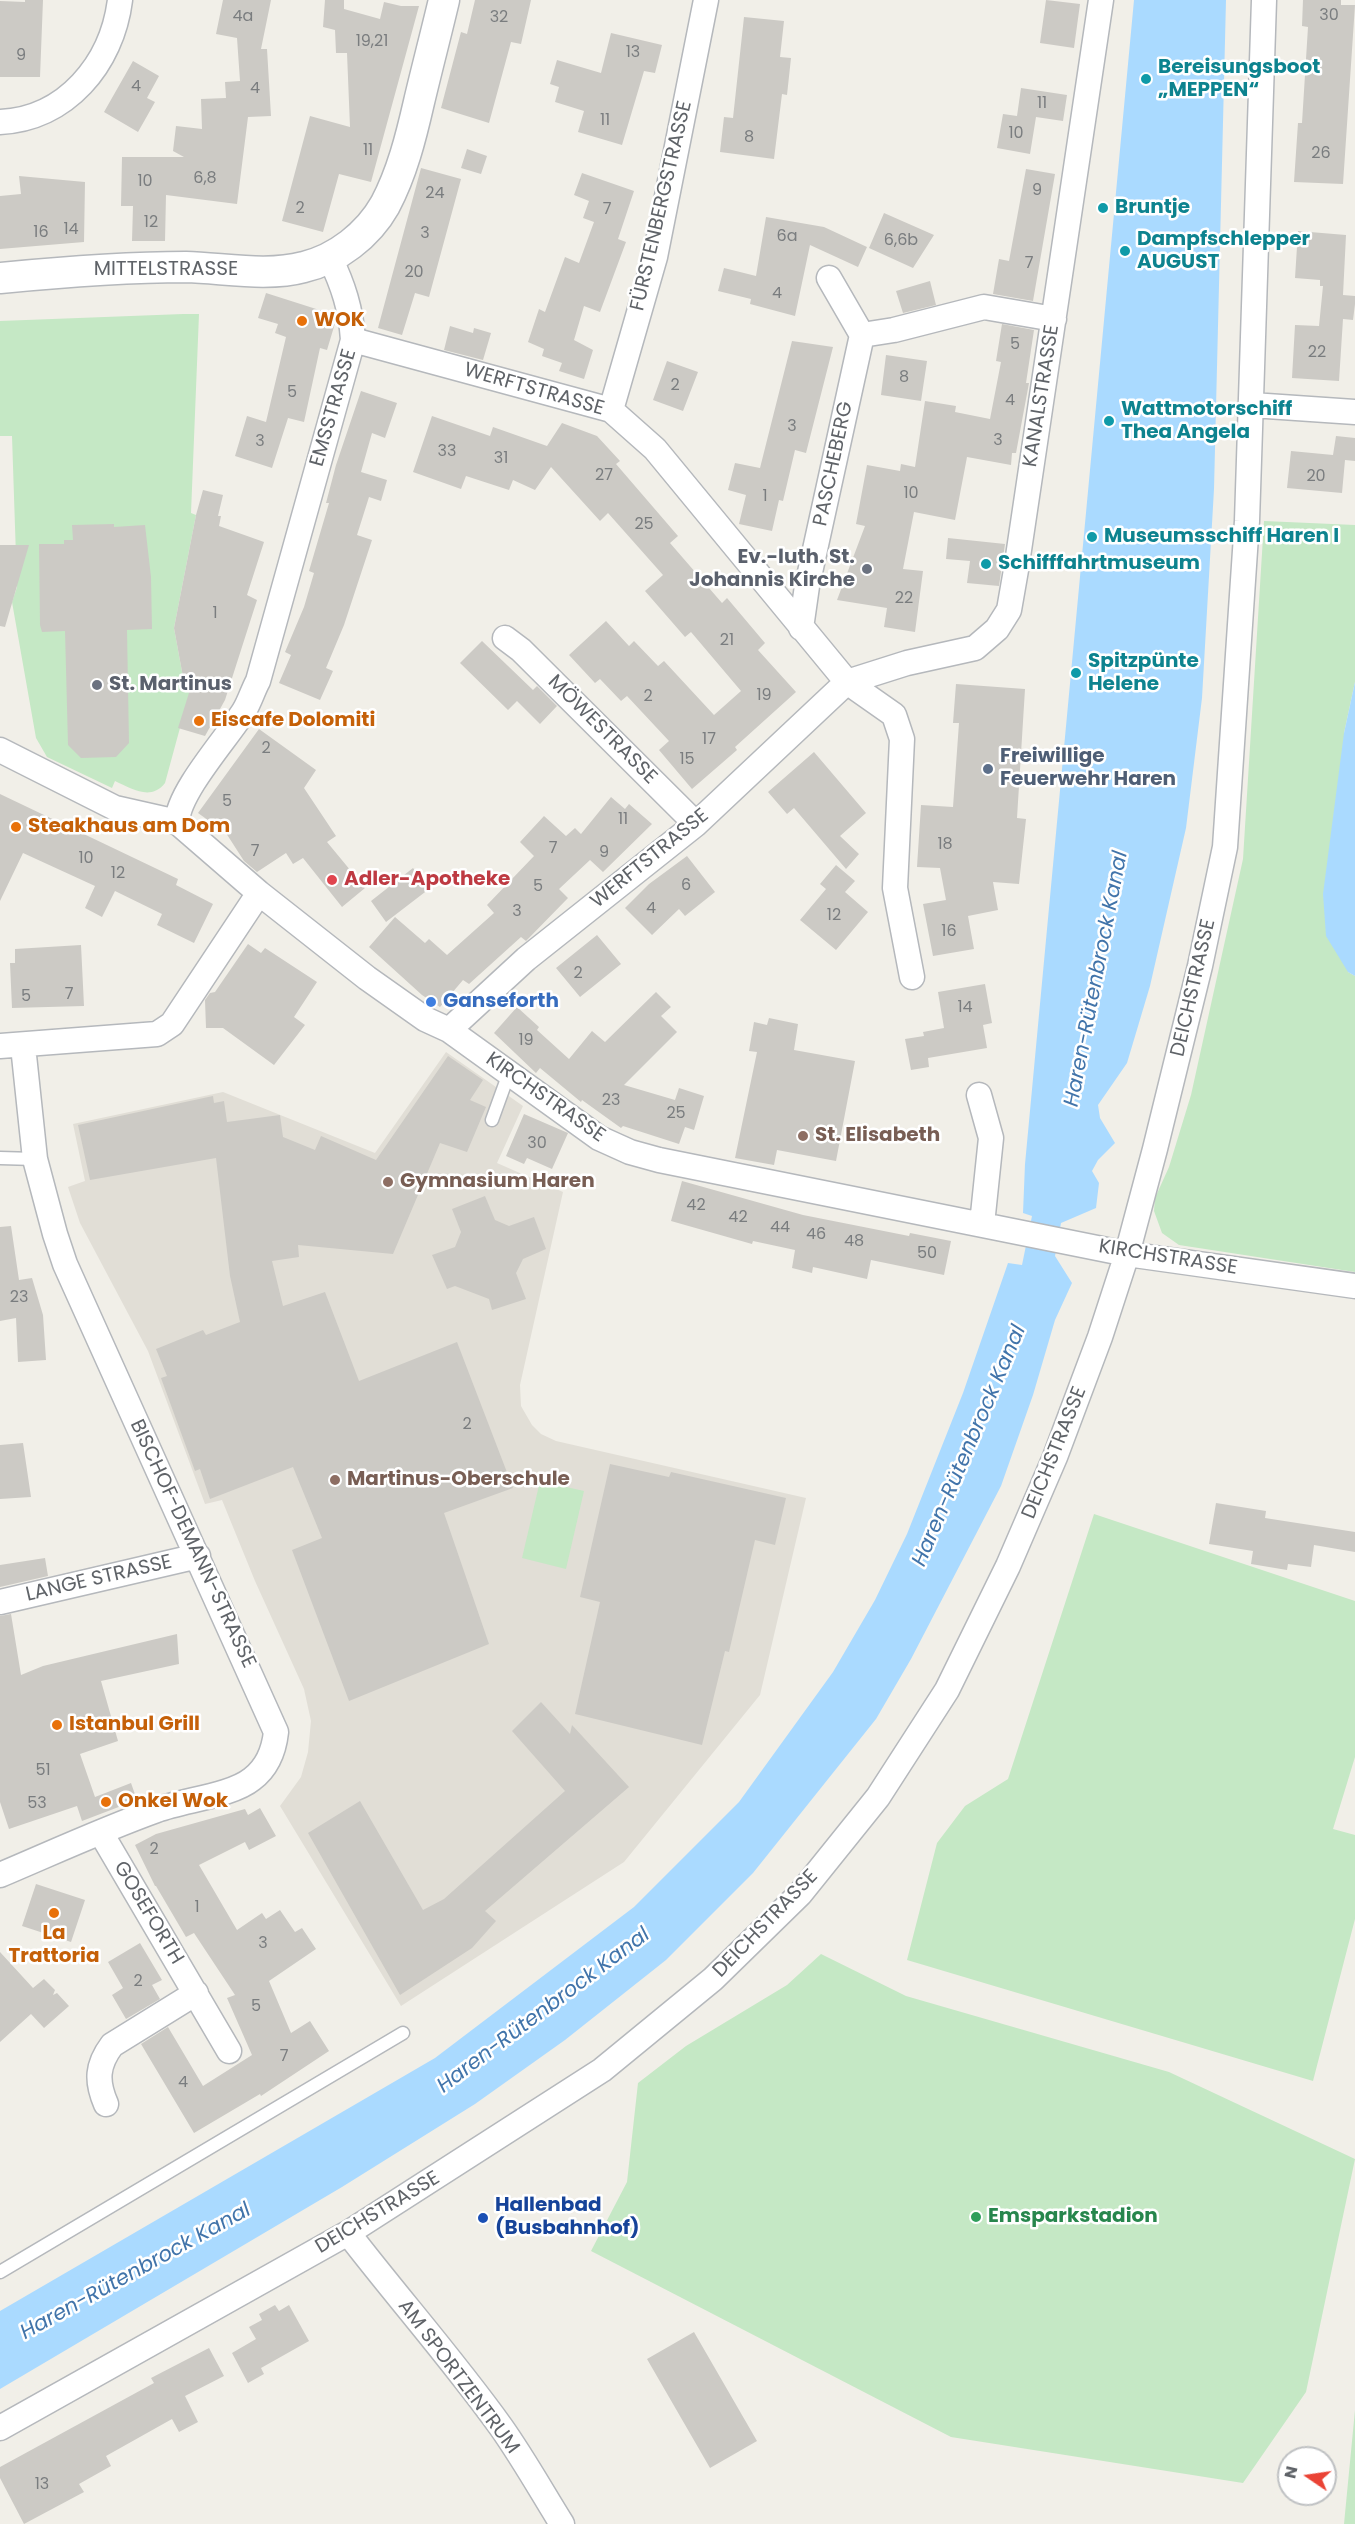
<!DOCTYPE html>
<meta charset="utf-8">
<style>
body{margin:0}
#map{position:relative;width:1355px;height:2524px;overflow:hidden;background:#f1efe8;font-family:Poppins,sans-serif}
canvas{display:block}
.north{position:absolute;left:1277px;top:2446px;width:60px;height:60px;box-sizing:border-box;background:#fff;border:2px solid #bfc1c3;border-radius:50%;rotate:283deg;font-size:16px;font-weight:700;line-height:24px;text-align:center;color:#5f6368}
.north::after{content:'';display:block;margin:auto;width:21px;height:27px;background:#ea4335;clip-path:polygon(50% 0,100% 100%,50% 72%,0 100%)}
</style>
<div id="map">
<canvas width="1355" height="2524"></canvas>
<div class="north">N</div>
</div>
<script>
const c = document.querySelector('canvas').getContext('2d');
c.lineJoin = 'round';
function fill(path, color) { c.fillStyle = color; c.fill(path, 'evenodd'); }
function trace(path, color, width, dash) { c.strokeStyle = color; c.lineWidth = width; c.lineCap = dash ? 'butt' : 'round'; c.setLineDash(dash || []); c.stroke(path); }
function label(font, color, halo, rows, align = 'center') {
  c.font = font + ' Poppins,sans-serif'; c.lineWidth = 5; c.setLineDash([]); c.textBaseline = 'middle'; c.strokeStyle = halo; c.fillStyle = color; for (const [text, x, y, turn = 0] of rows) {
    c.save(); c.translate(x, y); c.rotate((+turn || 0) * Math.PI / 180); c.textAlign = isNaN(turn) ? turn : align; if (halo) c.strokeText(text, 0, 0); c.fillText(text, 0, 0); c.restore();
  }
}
fill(new Path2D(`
 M446,1052L523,1106L497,1163L563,1192L520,1385L521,1406L532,1425L541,1434L556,1441L806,1498L760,1695L624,1862L401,2006L280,1806L301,1777L308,1752L311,1721L304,1689L255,1581L222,1500L205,1504L148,1351L80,1223L68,1187L85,1181L73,1124L223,1092L375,1153Z`), '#e1ded6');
fill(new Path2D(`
 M183,314H199L191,513L196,515L174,628L183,677L193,680L165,783C151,801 132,789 115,781L112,788L47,757L36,738L12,602L17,587L12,436H0V321Z
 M1264,521L1355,525V682L1344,733L1348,972L1355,976V1272L1179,1245L1162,1233L1154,1211L1155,1198L1169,1167L1191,1095L1243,859Z
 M540,1481L584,1491L566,1569L522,1558Z
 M1094,1514L1355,1601V1757L1333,1829L1355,1835V1919L1313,2081L907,1960L937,1843L965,1806L1008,1779Z
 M821,1954L906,1996L1169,2072L1355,2159L1306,2392L1243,2483L951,2437L591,2251L627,2182L638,2083L686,2046L787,1985Z
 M1355,2410V2524H1344Z`), '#c5e8c5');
fill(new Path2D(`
 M1134,0H1226L1214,489L1202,698L1186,828L1150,986L1127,1063L1098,1105L1100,1118L1115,1143L1098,1160L1092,1171L1099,1183L1096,1208L1061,1223L1055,1256L1072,1283L1055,1320L1033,1395L1001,1486L911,1659L876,1719L753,1873L666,1960L565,2040L475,2104L342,2187L0,2389V2311L435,2058L634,1907L739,1802L833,1672L875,1600L907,1534L963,1393L1008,1263L1022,1265L1032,1216L1023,1213L1025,1164Z
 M1355,682V976L1348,972L1326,936L1323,894L1344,733Z`), '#aadaff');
fill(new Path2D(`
 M25,0H43L40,77H0V1L25,2Z
 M223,0H271L261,49H267L271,116L248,117L237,204L166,195L165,241H132L133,206H121L122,157H184L173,151L176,126L202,129L201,99L226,98L225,82L240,81L237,38L216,34Z
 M325,0H344V9L380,19L384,2L401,6H419L371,182L339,174L323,232L282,221L310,116L350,127L347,53H336L335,30L323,27Z
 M475,0H531L521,44L511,42L489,123L441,108L461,32L467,34Z
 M1046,0L1080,4L1074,48L1040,43Z
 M1303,0H1341V5H1355L1343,184L1294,182L1298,123H1302L1308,27L1302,26Z
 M744,17L784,21L780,57L791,58L787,95L782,94L774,159L720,152L724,117L733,118Z
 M611,33L662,45L655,73L644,71L622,145L578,132L584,111L555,102L559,87L550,84L557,60L601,73Z
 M133,61L159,76L147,98L155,102L138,132L104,112Z
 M1021,88L1067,95L1063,121L1036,117L1030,154L997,148L1003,114L1017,116Z
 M467,149L487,156L481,174L461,168Z
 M421,168L461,179L429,297L415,293L402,335L378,328Z
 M1026,169L1055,174L1033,301L993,294L999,259L1009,261Z
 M582,173L634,191L618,239L626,242L600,312L584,306L574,340L593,350L584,379L559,371L562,363L542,356L544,349L528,342L539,309L545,312L565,257L579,263L594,222L583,218L589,201L574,195Z
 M19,176L85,182L84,242L0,249V196L21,194Z
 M884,213L934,235L913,268L869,248Z
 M766,217L824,227L867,247L858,267L810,245L795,316L750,304L751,299L718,291L724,268L756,276Z
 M1298,231L1346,235L1343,295L1355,296V304L1353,320L1343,319L1339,381L1292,378L1295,325L1319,326L1323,286H1320V280L1295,278Z
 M930,281L936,305L903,313L896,291Z
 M266,293L335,315L336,320L327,350L320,348L304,422L288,418L272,468L235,456L247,416L266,422L286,337L275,333L278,324L258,318Z
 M1002,324L1034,330L1026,383H1029L1016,453H1012L1011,465L967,457L955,520L914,512L903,569L923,571L915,632L884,627L887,608L837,600L865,526L856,524L867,465L900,471L901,464L915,467L925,401L956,406L955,412L990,419L1001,362L996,361Z
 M450,326L473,333L474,328L491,333L483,360L444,350Z
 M792,341L833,347L806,453L795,450L783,501L779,500L772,531L739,524L746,495L728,490L735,463L760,468Z
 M886,355L927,361L921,401L881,395Z
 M667,361L698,372L683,411L653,400Z
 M361,391L397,403L385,438L372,433L361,472L387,480L381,501L369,497L357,535L372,540L344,625L326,668L333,671L320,700L279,683L291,655L285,652L304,607L314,573L309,571L329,503H326L336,465Z
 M432,416L490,436L493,427L547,446L562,423L597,436L620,461L616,464L678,536L670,543L722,603L727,598L765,643L758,650L796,692L735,747L737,750L692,789L659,750L669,741L627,696L621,701L600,679L595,683L569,655L606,621L629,646L634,641L658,666L664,661L714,715L741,691L691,632L685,637L645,591L663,575L608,513L600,521L551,467L535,490L513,480L509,490L466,476L461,489L413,472Z
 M1336,436L1355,438V461L1345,460L1342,493L1287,488L1291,451L1333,455Z
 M203,490L223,495L218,516H221L219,526L264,542L247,595L257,600L225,700L205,736L178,728L193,680L183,677L174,628L196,515Z
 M114,524V527L145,525L151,577L152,629L127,630L129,743L116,757L81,758L68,745L65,631L42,632L40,625L39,544H64V540H73L72,525Z
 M948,538L1005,544L999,586L967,583L970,561L946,559Z
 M0,545H29L5,627L0,626Z
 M482,641L533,690L537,686L557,706L540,724L517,701L508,710L460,663Z
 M956,684L1025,689L1017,818L1026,819L1019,884L993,882L998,910L968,916L974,949L933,956L923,904L946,900L940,868L917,867L921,805L953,807L959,723H953Z
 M259,729L316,770L304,788L336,836L327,842L365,888L342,907L303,858L293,864L286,853L257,872L244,861L226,833L198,813Z
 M814,752L866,813L840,836L859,854L846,869L794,808L787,814L768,792Z
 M0,794L178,879L176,885L213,904L194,943L157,925L162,914L115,891L102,917L85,908L95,886L23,853L0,901Z
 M611,797L625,809L629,804L652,824L603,872L590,860L559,889L568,898L526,941L521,937L469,984L463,980L440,1007L422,995L369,947L395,917L425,943L429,939L447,955L494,913L487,905L534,856L520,842L544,816L566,836L575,828L581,834Z
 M687,856L715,892L685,916L679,909L652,935L625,908L649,884Z
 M836,865L855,881L845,892L868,912L836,950L800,920L826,889L820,884Z
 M413,868L429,889L386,922L371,901Z
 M597,935L621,964L580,997L556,968Z
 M248,944L261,953L265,948L317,982L294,1017L305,1025L274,1065L223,1028H206L205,1000L210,993L215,992Z
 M81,945L84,1006L12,1008L10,963H15V949Z
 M985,984L992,1023L983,1025L987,1048L928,1058L929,1067L911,1070L905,1039L924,1036L923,1032L944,1028L938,992Z
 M656,992L671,1007L661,1016L677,1032L624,1085L675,1100L679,1088L704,1096L694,1130L685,1127L679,1144L623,1126L621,1128L582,1100L581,1102L540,1068L536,1073L494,1033L517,1007L539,1027L537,1030L569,1059L592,1031L605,1042Z
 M769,1018L798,1024L794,1050L855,1061L836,1161L777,1150L774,1165L735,1158L757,1052L749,1051L754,1022L767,1025Z
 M448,1056L483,1080L470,1100L486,1107L467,1152L440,1143L393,1254L298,1245L299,1257L272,1261L283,1306L325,1292L359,1381L457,1342L513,1488L444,1513L489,1644L349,1701L292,1550L322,1538L293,1467L210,1499L200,1469L195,1471L161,1378L167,1376L156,1349L203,1330L206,1335L240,1322L230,1276L216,1158L90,1180L78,1125L213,1096L214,1103L224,1101L227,1122L280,1115L283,1137L315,1150L321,1136L376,1160Z
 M524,1114L568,1133L552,1169L527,1158L524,1164L506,1156Z
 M682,1181L803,1215L909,1236L910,1233L951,1241L944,1275L871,1260L867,1279L813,1267L812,1273L792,1268L795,1250L753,1241L752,1244L671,1221Z
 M485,1196L495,1220L509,1226L534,1217L546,1249L523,1259L516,1273L526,1299L492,1310L489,1299L455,1286L447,1289L432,1255L455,1247L461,1232L452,1209Z
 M11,1226L19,1280L32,1278L43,1315L46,1360L18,1362L16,1318L0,1321V1227Z
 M23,1443L31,1497L0,1499V1445Z
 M610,1464L669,1477L671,1472L786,1498L775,1545L755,1540L729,1652L725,1651L702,1745L575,1714L600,1602L580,1597Z
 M1216,1503L1266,1511L1265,1518L1355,1532V1552L1314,1545L1311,1567L1288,1564L1287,1570L1251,1564L1253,1551L1209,1544Z
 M45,1558L48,1576L0,1587V1565Z
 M11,1614L21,1675L43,1666L177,1634L179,1664L101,1681L118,1741L80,1754L95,1797L131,1783L137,1800L82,1821L77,1806L9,1829L0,1802V1616Z
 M541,1702L570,1734L572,1725L629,1787L485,1911L496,1921L472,1948L400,1995L308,1833L360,1801L423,1910L444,1899L565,1791L512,1731Z
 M260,1808L276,1836L249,1850L245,1842L199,1865L237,1930L262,1913L266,1919L280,1910L295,1932L302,1928L316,1949L269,1981L291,2033L310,2021L329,2051L261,2096L260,2094L194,2133L141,2044L168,2027L203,2086L252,2055L227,1998L235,1995L194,1933L186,1937L156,1886H155L135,1845L156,1834L245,1809L248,1815Z
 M36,1884L85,1900L71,1942L22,1926Z
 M140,1943L162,1980L152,1985L160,1999L126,2019L112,1995L123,1988L108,1962Z
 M0,1952L33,1988L44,1979L55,1990L53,1995L57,1993L69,2006L44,2028L31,2014L0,2042Z
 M275,2305L279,2311L289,2305L309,2341L261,2368L264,2374L248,2383L232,2353L256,2339L249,2327L262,2320L259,2314Z
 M694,2332L757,2441L710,2468L647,2359Z
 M209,2348L224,2376L185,2396L198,2422L179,2432L172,2419L106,2456L111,2466L79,2484L84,2492L24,2524L0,2478V2467L154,2383L151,2378Z`), '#cccac5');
const service = new Path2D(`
 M492,1120L509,1073
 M0,1158L35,1159
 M0,2272L403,2033`);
const minor = new Path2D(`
 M0,122C66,119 112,64 120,0
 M829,278L862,335
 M353,340L611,410L655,449L847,682L894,715L902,739L895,888L912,977
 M1252,405L1355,412
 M611,410L655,257L706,0
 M801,628L807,586L862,335L894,330L984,307L1054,319
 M505,638L521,650L696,824
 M0,750L115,808L177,822L259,893L367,978L425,1019L449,1030L599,1138L630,1152L659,1160L1127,1254L1355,1286
 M177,822C178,792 227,738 244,711C250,701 253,690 258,681L353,340C351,309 343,285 330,258
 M449,1030L526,959L696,824L847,682L907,663L975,648L997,629L1009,610L1016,570L1101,0
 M0,1046L157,1034L172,1024L259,893
 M979,1095L991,1138L982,1224
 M0,1602L198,1556
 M101,1833L229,2051
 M0,1875C52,1853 104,1829 157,1810C183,1800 231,1796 252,1779C268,1767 274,1750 276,1732L65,1264L55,1234L35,1159L23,1046
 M106,2104C96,2081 97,2065 112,2045L196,1993
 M348,2233C398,2298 453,2360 501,2427C523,2458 542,2492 562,2524
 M0,2428L348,2233L602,2070L713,1979L800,1894L878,1797L947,1690L1008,1566L1055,1457L1100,1337L1127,1254L1155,1149L1200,966L1225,847L1247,521L1264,0`);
const tertiary = new Path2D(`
 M0,278C62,272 124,267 186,267C224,268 267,277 304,267C337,259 368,235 385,205C402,173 411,137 419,102C427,68 436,34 444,0`);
trace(service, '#b5b8bc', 15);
trace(minor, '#b5b8bc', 27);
trace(tertiary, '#b5b8bc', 33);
trace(service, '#fff', 12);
trace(minor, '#fff', 24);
trace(tertiary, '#fff', 30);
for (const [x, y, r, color] of [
 [1146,79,6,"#0f9aa8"],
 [1103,208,6,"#0f9aa8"],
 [1125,251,6,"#0f9aa8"],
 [302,321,6,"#e8710a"],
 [1109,421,6,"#0f9aa8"],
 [1092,537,6,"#0f9aa8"],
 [986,564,6,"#0f9aa8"],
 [867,569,6,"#6b7280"],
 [1076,673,6,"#0f9aa8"],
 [97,685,6,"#6b7280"],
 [199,721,6,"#e8710a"],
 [988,769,6,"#5c6f8a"],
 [16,827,6,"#e8710a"],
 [332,880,6,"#e0444e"],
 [431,1002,6,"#3f7fe0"],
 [803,1136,6,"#8d6e63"],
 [388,1182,6,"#8d6e63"],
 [335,1480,6,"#8d6e63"],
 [57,1725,6,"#e8710a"],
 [106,1802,6,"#e8710a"],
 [54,1913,6,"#e8710a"],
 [976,2217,6,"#2e9e5b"],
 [483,2218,6,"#1a4fb4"]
]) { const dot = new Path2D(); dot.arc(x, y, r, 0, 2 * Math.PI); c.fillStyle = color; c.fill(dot); trace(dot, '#fff', 2); }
label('16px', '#7a7d7f', null, [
 ["30",1329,16],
 ["4a",243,17],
 ["32",499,18],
 ["19,21",372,42],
 ["13",633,53],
 ["9",21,56],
 ["4",136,87],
 ["4",255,89],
 ["11",1042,104],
 ["11",605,121],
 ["10",1016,134],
 ["8",749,138],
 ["11",368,151],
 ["26",1321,154],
 ["6,8",205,179],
 ["10",145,182],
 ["9",1037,191],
 ["24",435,194],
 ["2",300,209],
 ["7",607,210],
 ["12",151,223],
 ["14",71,230],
 ["16",41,233],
 ["3",425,234],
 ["6a",787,237],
 ["6,6b",901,241],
 ["7",1029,264],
 ["20",414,273],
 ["4",777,294],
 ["5",1015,345],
 ["22",1317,353],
 ["8",904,378],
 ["2",675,386],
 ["5",292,393],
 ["4",1010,401],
 ["3",792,427],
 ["3",998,441],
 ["3",260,442],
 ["33",447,452],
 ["31",501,459],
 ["27",604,476],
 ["20",1316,477],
 ["10",911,494],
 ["1",765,497],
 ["25",644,525],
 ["22",904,599],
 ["1",215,614],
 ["21",727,641],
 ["19",764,696],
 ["2",648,697],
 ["17",709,740],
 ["2",266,749],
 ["15",687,760],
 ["5",227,802],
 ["11",623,820],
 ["18",945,845],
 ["7",553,849],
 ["7",255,852],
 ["9",604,853],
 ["10",86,859],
 ["12",118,874],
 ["6",686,886],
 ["5",538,887],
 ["4",651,909],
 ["3",517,912],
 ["12",834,916],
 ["16",949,932],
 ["2",578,974],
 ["7",69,995],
 ["5",26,997],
 ["14",965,1008],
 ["19",526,1041],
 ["23",611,1101],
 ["25",676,1114],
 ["30",537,1144],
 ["42",696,1206],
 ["42",738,1218],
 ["44",780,1228],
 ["46",816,1235],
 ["48",854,1242],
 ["50",927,1254],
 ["23",19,1298],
 ["2",467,1425],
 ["51",43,1771],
 ["53",37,1804],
 ["2",154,1850],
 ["1",197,1908],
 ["3",263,1944],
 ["2",138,1982],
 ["5",256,2007],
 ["7",284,2057],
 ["4",183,2083],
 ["13",42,2485]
]);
label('bold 20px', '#0d838f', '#fff', [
 ["Bereisungsboot",1158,68],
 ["„MEPPEN“",1158,91],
 ["Bruntje",1115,208],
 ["Dampfschlepper",1137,240],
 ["AUGUST",1137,263],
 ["Wattmotorschiff",1121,410],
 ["Thea Angela",1121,433],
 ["Museumsschiff Haren I",1104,537],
 ["Schifffahrtmuseum",998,564],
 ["Spitzpünte",1088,662],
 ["Helene",1088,685]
], 'left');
label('20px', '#5f6368', '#fff', [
 ["FÜRSTENBERGSTRASSE",662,206,-77],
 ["MITTELSTRASSE",166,270],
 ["WERFTSTRASSE",534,390,16],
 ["KANALSTRASSE",1042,396,-81],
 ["EMSSTRASSE",334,408,-74],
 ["PASCHEBERG",834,464,-78],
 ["MÖWESTRASSE",602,730,45],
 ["WERFTSTRASSE",650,859,-39],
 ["DEICHSTRASSE",1194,988,-77],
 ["KIRCHSTRASSE",545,1098,35],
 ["KIRCHSTRASSE",1168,1258,9],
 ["DEICHSTRASSE",1055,1453,-68],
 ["BISCHOF-DEMANN-STRASSE",192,1544,65],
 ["LANGE STRASSE",99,1579,-13],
 ["GOSEFORTH",148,1913,59],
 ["DEICHSTRASSE",766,1924,-46],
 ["DEICHSTRASSE",378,2213,-31],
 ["AM SPORTZENTRUM",458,2377,53]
]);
label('bold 20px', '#c56008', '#fff', [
 ["WOK",314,321],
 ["Eiscafe Dolomiti",211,721],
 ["Steakhaus am Dom",28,827],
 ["Istanbul Grill",69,1725],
 ["Onkel Wok",118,1802],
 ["La",54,1934,"center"],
 ["Trattoria",54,1957,"center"]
], 'left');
label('bold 20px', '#5b616d', '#fff', [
 ["Ev.-luth. St.",855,558],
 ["Johannis Kirche",855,581],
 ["St. Martinus",109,685,"left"]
], 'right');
label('bold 20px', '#4e5e75', '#fff', [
 ["Freiwillige",1000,757],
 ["Feuerwehr Haren",1000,780]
], 'left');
label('bold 20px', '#be3a42', '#fff', [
 ["Adler-Apotheke",344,880]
], 'left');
label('bold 20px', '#366cbe', '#fff', [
 ["Ganseforth",443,1002]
], 'left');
label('bold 20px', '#785e54', '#fff', [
 ["St. Elisabeth",815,1136],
 ["Gymnasium Haren",400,1182],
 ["Martinus-Oberschule",347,1480]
], 'left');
label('bold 20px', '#164399', '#fff', [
 ["Hallenbad",495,2206],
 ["(Busbahnhof)",495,2229]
], 'left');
label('bold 20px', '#27864d', '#fff', [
 ["Emsparkstadion",988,2217]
], 'left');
label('italic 21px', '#4174aa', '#fff', [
 ["Haren-Rütenbrock Kanal",1097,979,-79],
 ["Haren-Rütenbrock Kanal",970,1446,-67],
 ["Haren-Rütenbrock Kanal",544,2011,-37],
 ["Haren-Rütenbrock Kanal",136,2272,-29]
]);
</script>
